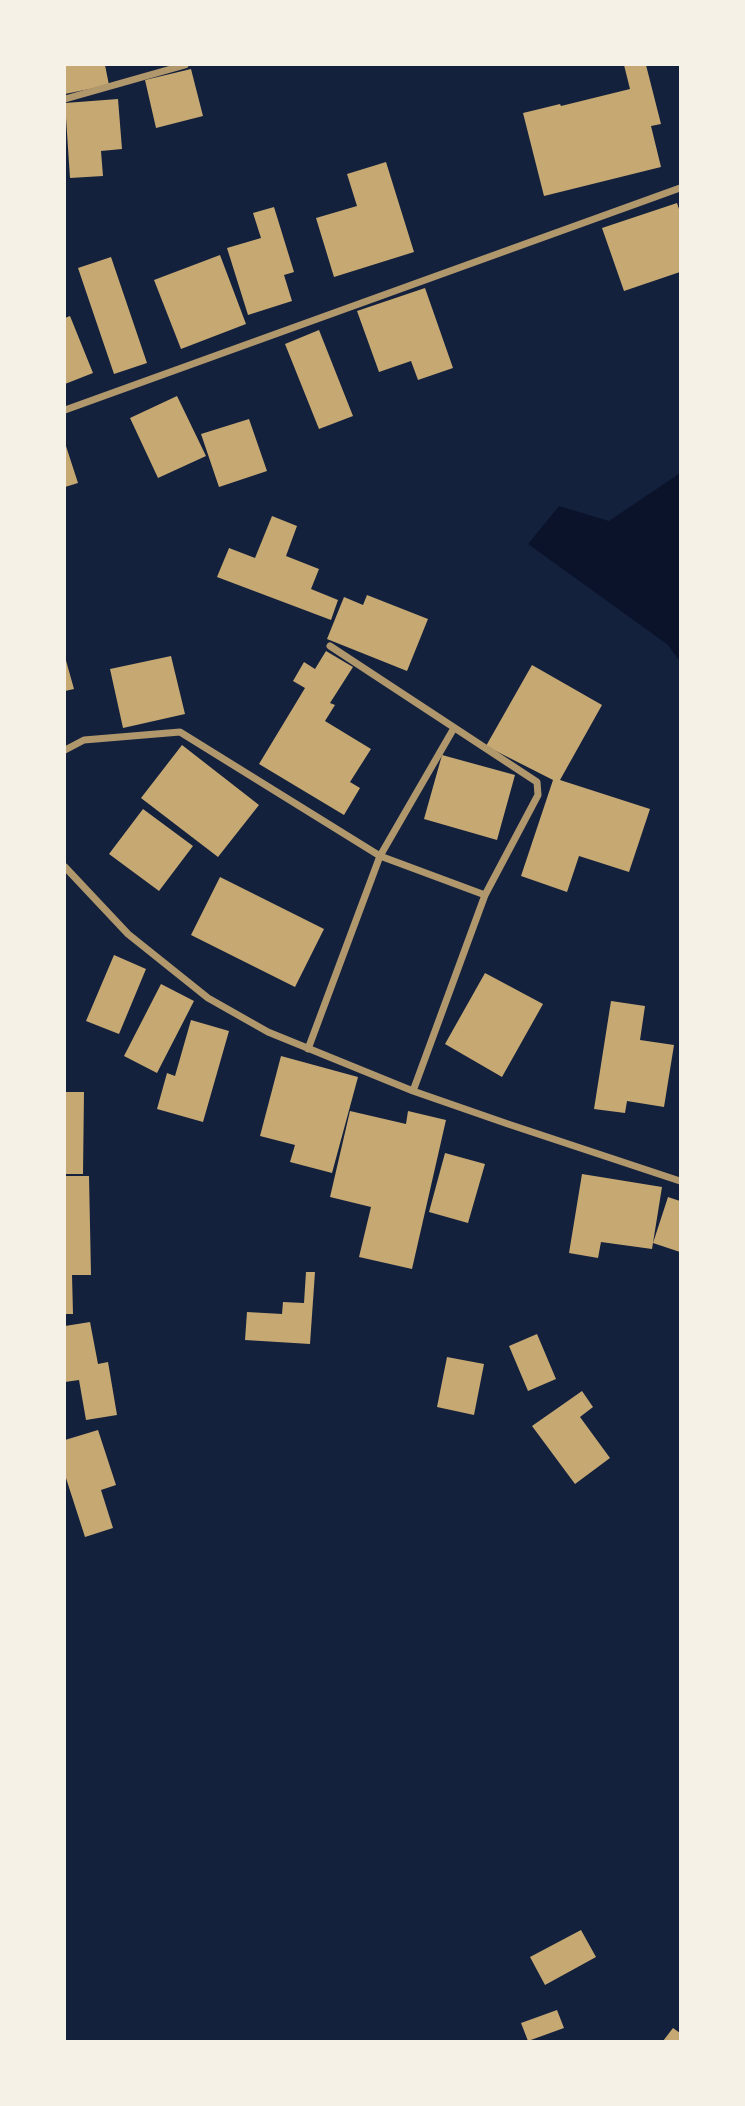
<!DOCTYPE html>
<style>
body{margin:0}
#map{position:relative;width:745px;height:2106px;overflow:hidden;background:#14213d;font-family:Quicksand,sans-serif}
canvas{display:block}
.frame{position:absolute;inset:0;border:66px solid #f6f1e7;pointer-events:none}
</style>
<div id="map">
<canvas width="745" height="2106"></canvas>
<div class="frame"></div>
</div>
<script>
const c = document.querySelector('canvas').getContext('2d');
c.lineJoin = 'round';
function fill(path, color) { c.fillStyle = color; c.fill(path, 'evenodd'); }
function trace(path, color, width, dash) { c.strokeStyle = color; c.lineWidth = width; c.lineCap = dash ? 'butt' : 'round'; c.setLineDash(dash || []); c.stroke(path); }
fill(new Path2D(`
 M680,473V662L668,645L528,544L559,506L609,521Z`), '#0b132b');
fill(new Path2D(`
 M65,65H105L109,85L65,94Z
 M624,65H646L661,124L651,126L661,167L544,196L523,113L560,104L561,106L630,89Z
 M191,69L203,116L156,128L145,80Z
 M118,99L122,149L101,151L103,176L70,178L65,103Z
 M386,162L414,252L334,277L316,218L357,206L347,174Z
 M677,203L680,212V272L624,291L602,228Z
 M274,207L294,272L284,275L292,301L248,315L227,248L261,238L253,213Z
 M220,255L246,324L181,349L154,280Z
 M111,257L147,363L114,374L78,268Z
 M425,288L453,368L418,380L411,361L379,372L357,311Z
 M70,316L93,373L65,384V318Z
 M319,330L353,416L319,429L285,344Z
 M177,396L206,456L158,478L130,418Z
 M249,419L267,471L219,487L201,434Z
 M65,443L78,483L65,487Z
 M272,516L297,526L286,556L319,569L311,589L338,600L331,620L217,577L229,548L255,558Z
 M367,595L428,619L407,671L327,639L344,597L363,605Z
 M326,651L353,667L330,703L335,705L325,721L371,749L350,782L360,788L344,815L259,764L305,688L293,681L304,662L315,669Z
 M171,656L185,714L123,728L110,669Z
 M65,657L74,689L65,691Z
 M532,665L602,705L560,780L650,809L629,872L579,856L567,892L521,876L553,780L486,746Z
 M182,745L259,805L218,857L141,798Z
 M442,755L515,775L497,840L424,819Z
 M143,809L193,846L159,891L109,854Z
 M220,877L324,929L295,987L191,935Z
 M114,955L146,969L119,1034L86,1021Z
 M485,973L543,1004L502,1077L445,1044Z
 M161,984L194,1001L157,1073L124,1056Z
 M611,1001L645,1006L640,1040L674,1045L664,1107L627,1101L625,1113L594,1109Z
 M191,1020L229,1031L203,1122L157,1109L167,1073L175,1076Z
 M281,1056L358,1077L332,1173L290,1162L295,1145L260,1136Z
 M65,1092H84L83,1174H65Z
 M350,1111L406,1124L408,1111L446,1120L412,1269L359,1257L371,1207L330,1197Z
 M445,1153L485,1164L468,1223L429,1212Z
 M582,1174L662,1187L652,1249L601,1242L598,1258L569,1253Z
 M65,1176H89L91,1275H72L73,1314H65Z
 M668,1197L680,1201V1252L653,1243Z
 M306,1272H315L310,1344L245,1340L247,1312L282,1314L283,1302L304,1303Z
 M90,1322L98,1364L108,1362L117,1415L86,1420L79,1380L65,1382V1326Z
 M537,1334L556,1379L528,1391L509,1346Z
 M447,1357L484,1364L474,1415L437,1407Z
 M582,1391L593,1407L580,1417L610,1458L575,1484L532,1426Z
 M98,1430L116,1485L101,1490L113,1528L85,1537L65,1475V1440Z
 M581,1930L596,1957L545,1985L530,1957Z
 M557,2010L564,2028L528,2041L521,2023Z
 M673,2028L680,2033V2041H663Z`), '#c6a872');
trace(new Path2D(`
 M65,99L185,65
 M65,410L680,188
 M330,646L537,782L538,795L485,895
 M65,750L84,740L180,732L380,856L485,895L413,1091
 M65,867L128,934L208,998L268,1032L413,1091L508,1124L680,1181
 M308,1049L380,856L454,728`), '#b1986c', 7);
</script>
